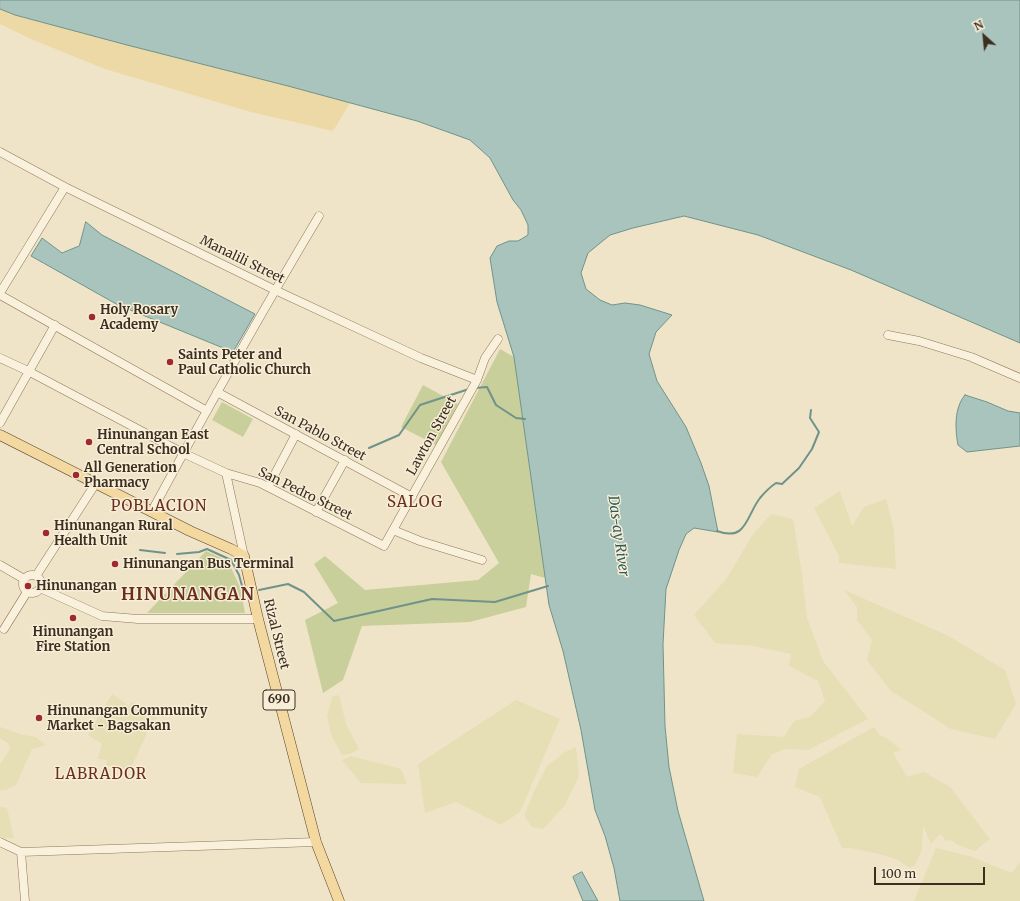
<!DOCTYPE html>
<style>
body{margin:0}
#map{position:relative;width:1020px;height:901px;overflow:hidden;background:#f0e4c8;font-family:Merriweather,serif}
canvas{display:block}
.north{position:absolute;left:964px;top:16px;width:40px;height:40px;-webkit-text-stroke:3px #f7eed8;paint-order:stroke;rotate:333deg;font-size:11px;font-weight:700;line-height:16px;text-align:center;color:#3d2e20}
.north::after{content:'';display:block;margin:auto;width:14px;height:18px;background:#3d2e20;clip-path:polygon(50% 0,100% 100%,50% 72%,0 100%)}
.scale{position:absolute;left:874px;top:867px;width:111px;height:18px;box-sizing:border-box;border:2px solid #3d2e20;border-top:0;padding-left:5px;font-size:12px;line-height:14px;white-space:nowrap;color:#3d2e20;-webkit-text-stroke:3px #f7eed8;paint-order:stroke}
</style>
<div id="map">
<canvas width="1020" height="901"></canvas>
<div class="north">N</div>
<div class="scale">100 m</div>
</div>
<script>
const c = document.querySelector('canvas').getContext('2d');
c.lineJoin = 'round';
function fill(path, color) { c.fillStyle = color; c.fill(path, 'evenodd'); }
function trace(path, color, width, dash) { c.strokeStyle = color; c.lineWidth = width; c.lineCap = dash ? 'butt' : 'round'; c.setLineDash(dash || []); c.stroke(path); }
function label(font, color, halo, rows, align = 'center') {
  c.font = font + ' Merriweather,serif'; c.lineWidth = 3; c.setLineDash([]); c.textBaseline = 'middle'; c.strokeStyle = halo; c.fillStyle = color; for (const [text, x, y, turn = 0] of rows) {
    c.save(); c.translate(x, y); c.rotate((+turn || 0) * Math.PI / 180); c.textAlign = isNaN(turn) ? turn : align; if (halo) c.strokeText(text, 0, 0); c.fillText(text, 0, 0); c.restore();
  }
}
fill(new Path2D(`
 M840,491L852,526L864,507L886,499L894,530L896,569L839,563V556L814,508Z
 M771,514L793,519L802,574L807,618L823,661L868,719L808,750L786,749L772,754L757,777L733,773L737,734L784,737L794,721L810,717L825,701L818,681L789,666L791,654L754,646L715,643L694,615L727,578L753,534Z
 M844,590L949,636L1005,670L1016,704L995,739L951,729L891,691L867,660L872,640L857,620V607Z
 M112,694L129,706L131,702L157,717L148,731L130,770L106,765L107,760L98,759L102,744L88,735Z
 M339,695L346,724L359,749L350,754L342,755L332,737L327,717L332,697Z
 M516,700L560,719L520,812L501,825L456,802L425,813L418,764Z
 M0,727L23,735L36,737L46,745L32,749L16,785L5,790H0V764L10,749L9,744L0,738Z
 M874,727L879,735L887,738L901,750L893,753L907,777L924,772L950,787L990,839L975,851L958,845L951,840L946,841L942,835H939L931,844L923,826L922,849L915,865L910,868L898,860L883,855L851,848H842L820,797L795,787L799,769Z
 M576,747L579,776L565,805L543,829L532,827L524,816L536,787L547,766L565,752Z
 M351,756L401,769L407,784L361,783L342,760Z
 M0,807L7,808L14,838H5L0,836Z
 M936,848L969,856L1012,873L1020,862V901H914Z`), '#e6deb5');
fill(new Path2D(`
 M500,349L514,357L545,578L531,574L526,607L470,622L362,626L343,680L323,693L305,620L338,603L314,564L325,556L365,590L478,580L499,563L441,462Z
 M423,385L458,404L436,445L401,427Z
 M222,402L253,419L243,437L212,420Z
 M206,551L228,561L240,587L245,613H147Z`), '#c9cf9b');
fill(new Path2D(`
 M0,9L15,15C126,45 239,71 350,103L333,131L251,112L105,69L31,39L0,24Z`), '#ecd9a5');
const water = new Path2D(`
 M0,0H1020V343L851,270L758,235L684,216L633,228L610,235L588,253L581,273L586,289L600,300L612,305L625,303L640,305L672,315L656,332L649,354L657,381L686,427L701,463L709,486L718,532L694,528L686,534L679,550L666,589L663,644L665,726L669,767L678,811L704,901H620L614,868L605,836L595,810L581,730L563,651L549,605L514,357L497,302L490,258L497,246L509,241H518L528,235V225L521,210L513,200L490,158L470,140L417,121L288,86L127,45L15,15L0,9Z
 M86,222L102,235L255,314L233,352L118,305L31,256L42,238L62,253L79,246Z
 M965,395L987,402L1008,411L1020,413V446L967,452L958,445C955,429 954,408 965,395Z
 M582,872L598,901H583L573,877Z`);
fill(water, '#a9c4bc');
trace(water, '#6f938a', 1);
trace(new Path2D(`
 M475,388L487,387L496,405L516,418L525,419
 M369,448L399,435L420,405L469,389
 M717,531C747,542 746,516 760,498C765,492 770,487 776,483L782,484L799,468L812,449L819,432L810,418L811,410
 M140,550L165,553
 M177,554L199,552L207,549L231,560L239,575L244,593H246
 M259,590L288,584L304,592L334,621L432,599L495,602L548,586`), '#6f938a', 2);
const minor = new Path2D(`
 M0,152L65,187L275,290L421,358L477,380
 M0,293L65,187
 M0,295L207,411
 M888,335L919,341L971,357L1020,378
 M0,358L28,371L183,453L226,473L260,483L384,546L477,380L485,358L498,339
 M217,392L412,497
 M0,423L55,325
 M226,473L244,556
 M268,487L296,434
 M152,511C206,411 261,313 319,216
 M316,512L345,460
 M393,530L420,541L482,560
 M0,565L24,579
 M23 584a9 9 0 1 1 18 0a9 9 0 1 1-18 0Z
 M36,576L96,483
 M40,588L102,616L138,619H258
 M4,629L27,592
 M0,842L21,852L316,842
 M21,852L25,901`);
const major = new Path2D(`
 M0,435L190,531L231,549L244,556L258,619L316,842L339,901`);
trace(minor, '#8d765c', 9);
trace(major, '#5b4430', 11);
trace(minor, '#faf1dc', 8);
trace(major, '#f3d9a0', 10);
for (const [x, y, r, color] of [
 [92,317,4,"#9e2a2b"],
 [170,362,4,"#9e2a2b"],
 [89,442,4,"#9e2a2b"],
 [76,475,4,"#9e2a2b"],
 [46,533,4,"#9e2a2b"],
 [115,564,4,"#9e2a2b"],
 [28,586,4,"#9e2a2b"],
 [73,618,4,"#9e2a2b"],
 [39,718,4,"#9e2a2b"]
]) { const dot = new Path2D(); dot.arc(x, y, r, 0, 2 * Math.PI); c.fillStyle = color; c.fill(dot); trace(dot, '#f7eed8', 1.5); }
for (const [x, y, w] of [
 [279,700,32]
]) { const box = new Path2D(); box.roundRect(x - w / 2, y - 10, w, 20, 3); c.fillStyle = '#f7eed8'; c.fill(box); trace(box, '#3d2e20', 1); }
label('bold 12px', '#3d2e20', null, [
 ["690",279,700]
]);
label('13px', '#3d2e20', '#f7eed8', [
 ["Manalili Street",242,260,26],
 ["San Pablo Street",320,434,28],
 ["Lawton Street",432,436,-61],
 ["San Pedro Street",305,494,26],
 ["Rizal Street",276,634,76]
]);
label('bold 13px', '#3d2e20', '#f7eed8', [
 ["Holy Rosary",100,310],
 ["Academy",100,325],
 ["Saints Peter and",178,355],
 ["Paul Catholic Church",178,370],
 ["Hinunangan East",97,435],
 ["Central School",97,450],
 ["All Generation",84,468],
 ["Pharmacy",84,483],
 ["Hinunangan Rural",54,526],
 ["Health Unit",54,541],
 ["Hinunangan Bus Terminal",123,564],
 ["Hinunangan",36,586],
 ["Hinunangan",73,632,"center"],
 ["Fire Station",73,647,"center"],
 ["Hinunangan Community",47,711],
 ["Market - Bagsakan",47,726]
], 'left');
label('italic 14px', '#2f5d5a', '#f7eed8', [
 ["Das-ay River",618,536,82]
]);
c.letterSpacing = '1px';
label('15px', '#6b2e1e', '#f7eed8', [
 ["SALOG",415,503],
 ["POBLACION",159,507],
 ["LABRADOR",101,775]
]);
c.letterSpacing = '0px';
c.letterSpacing = '1px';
label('bold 17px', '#6b2e1e', '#f7eed8', [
 ["HINUNANGAN",188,595]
]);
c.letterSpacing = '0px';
</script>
